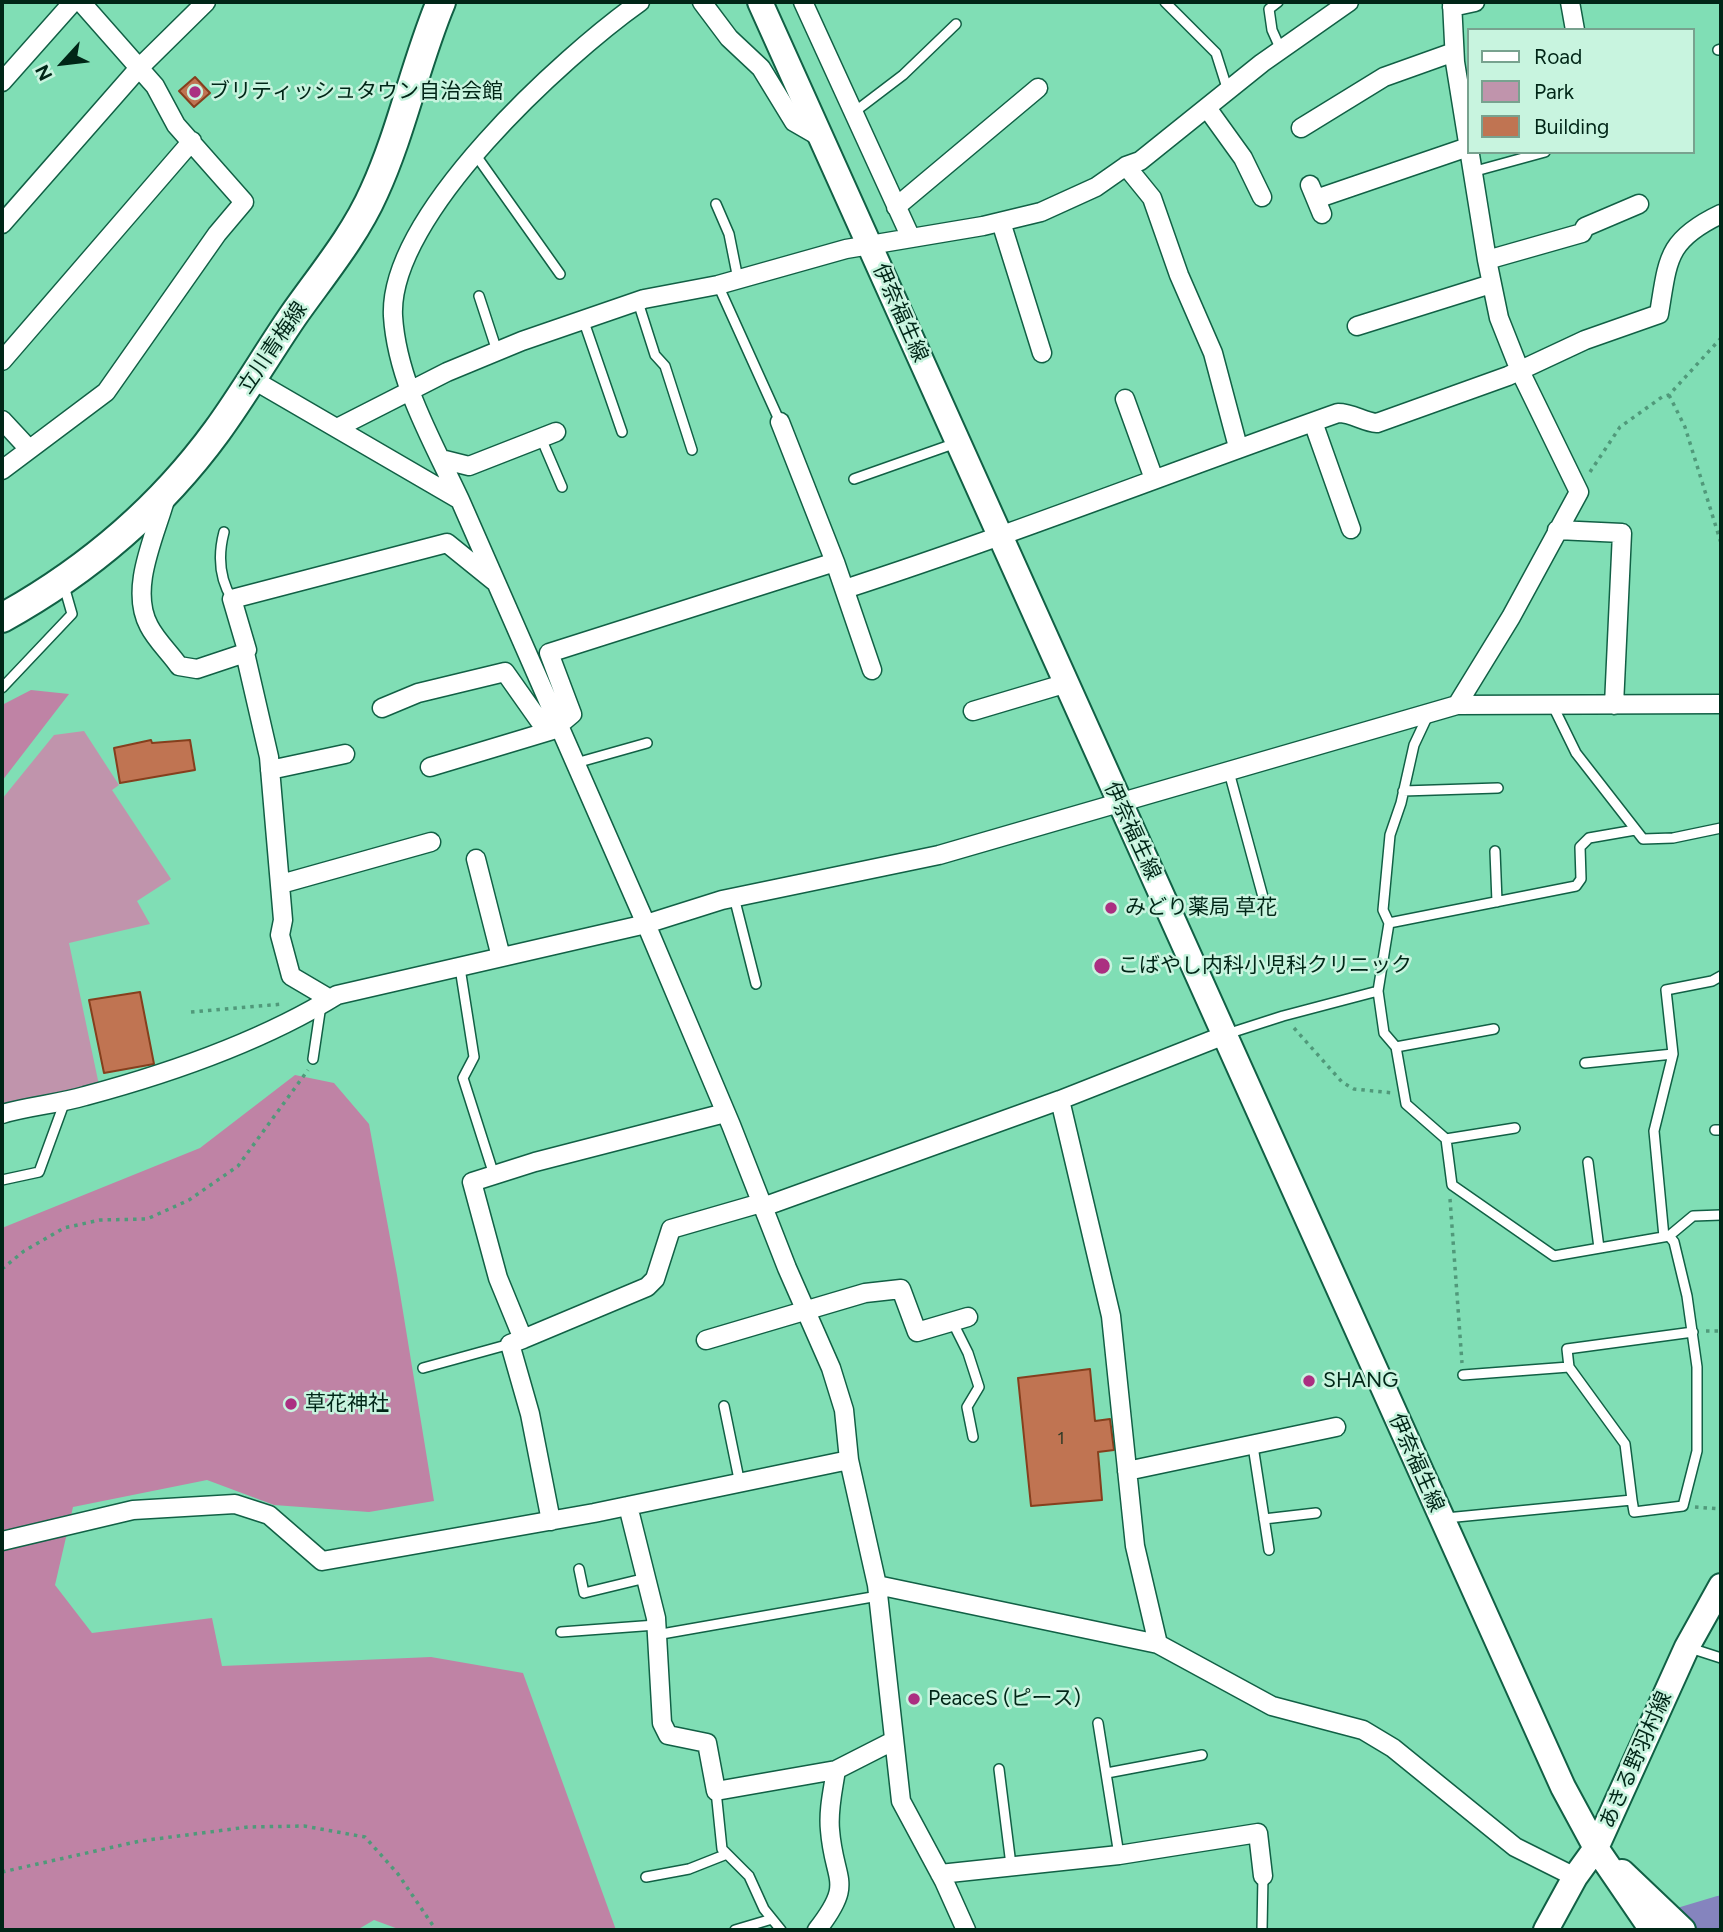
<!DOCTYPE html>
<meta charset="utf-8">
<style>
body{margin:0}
#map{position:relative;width:1723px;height:1932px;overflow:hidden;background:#80deb5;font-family:Figtree,sans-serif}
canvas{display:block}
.frame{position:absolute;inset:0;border:4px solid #002617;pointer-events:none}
.legend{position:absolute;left:1467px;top:28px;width:228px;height:126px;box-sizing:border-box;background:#c8f4df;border:2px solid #78a28f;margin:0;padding:9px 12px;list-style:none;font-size:21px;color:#002617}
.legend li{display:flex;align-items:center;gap:14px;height:35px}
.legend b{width:35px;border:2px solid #78a28f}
.north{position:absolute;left:28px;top:28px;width:70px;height:70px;-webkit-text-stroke:5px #c8f4df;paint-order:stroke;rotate:243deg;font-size:19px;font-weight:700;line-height:28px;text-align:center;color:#002617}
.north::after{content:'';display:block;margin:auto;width:24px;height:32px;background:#002617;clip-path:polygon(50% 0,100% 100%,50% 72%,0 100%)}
</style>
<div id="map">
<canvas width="1723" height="1932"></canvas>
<div class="frame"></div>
<ul class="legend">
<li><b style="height:9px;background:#fff"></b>Road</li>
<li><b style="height:19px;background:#c094ac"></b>Park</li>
<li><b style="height:19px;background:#c07452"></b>Building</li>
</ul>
<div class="north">N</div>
</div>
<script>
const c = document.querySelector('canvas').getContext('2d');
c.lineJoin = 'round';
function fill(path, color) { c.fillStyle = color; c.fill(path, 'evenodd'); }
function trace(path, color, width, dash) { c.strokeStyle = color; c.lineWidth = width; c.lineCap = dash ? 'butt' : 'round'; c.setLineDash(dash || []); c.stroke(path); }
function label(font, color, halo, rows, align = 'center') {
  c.font = font + ' Figtree,"Noto Sans JP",sans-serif'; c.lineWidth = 5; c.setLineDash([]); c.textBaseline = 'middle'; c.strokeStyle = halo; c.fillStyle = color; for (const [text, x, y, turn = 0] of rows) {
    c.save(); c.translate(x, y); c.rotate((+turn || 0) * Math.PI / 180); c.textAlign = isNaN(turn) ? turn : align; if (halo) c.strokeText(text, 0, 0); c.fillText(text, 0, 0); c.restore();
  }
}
fill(new Path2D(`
 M84,731L119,785L112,790L171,879L137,901L150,924L69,943L99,1085L2,1108V799L54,735Z`), '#c094ac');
fill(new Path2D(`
 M31,690L69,694L2,781V705Z
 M295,1075L334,1083L369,1124L397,1275L434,1501L369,1512L274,1505L207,1480L73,1507L55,1585L92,1633L212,1618L222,1666L431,1657L523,1673L616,1930H401L374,1920L357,1930H2V1228L200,1148Z`), '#bf83a5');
trace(new Path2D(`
 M1661,1930L1721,1912`), '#8584be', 33);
const building = new Path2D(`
 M195,77L210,93L194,107L179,91Z
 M151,740L152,743L190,740L195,770L120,783L114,748Z
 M140,992L154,1064L104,1073L89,1000Z
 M1090,1369L1095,1421L1110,1419L1114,1450L1098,1452L1102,1500L1031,1506L1018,1378Z`);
fill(building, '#c07452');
trace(building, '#853f1d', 2);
const service = new Path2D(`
 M1165,2L1216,53L1228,91
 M1278,2L1269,9L1272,30L1281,50
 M1718,50L1721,49
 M853,113L903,75L956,24
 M475,154L560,274
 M1472,172L1545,152
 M716,204L729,234L738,279
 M718,285L780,422
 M479,296L497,351
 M638,302L655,355L665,366L692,450
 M584,322L622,432
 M541,438L562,487
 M854,479L956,443
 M224,532C218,555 219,578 232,599
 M2,688L72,614L64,586
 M1552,704L1576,753L1643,839L1673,838L1721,828
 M576,763L647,743
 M1229,772L1266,908
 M1403,791L1498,788
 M1495,851L1497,902
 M734,897L756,984
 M1389,923L1576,886L1581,879L1580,847L1589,838L1635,830
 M460,968L474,1057L463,1078L494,1175
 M1378,991L1384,1033L1396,1047L1406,1104L1446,1139L1452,1185L1554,1256L1669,1236L1693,1216L1721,1215
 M1227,1034L1283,1016L1378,991L1389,923L1383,910L1390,835L1401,803L1414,745L1429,713
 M1396,1047L1494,1029
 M313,1059L321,1005
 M1585,1063L1673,1054
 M1715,1130H1721
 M1446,1139L1515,1128
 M1588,1162L1599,1248
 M2,1180L39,1172L65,1101
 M1664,1237L1654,1131L1673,1054L1666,990L1712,981L1721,976
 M952,1321L968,1353L979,1387L967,1407L973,1437
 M423,1368L510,1344
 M1463,1375L1569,1367
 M724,1406L740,1484
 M1253,1446L1269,1550
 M1632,1500L1634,1512L1683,1506L1697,1451V1367L1687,1296L1674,1242L1669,1236
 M1446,1518L1632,1500L1625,1444L1569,1367L1567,1349L1693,1332
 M1264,1519L1316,1513
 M579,1569L584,1593L646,1578
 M561,1632L656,1625
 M656,1635L878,1596
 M1690,1648L1721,1658
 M1098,1723L1119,1855
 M999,1769L1011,1865
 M1107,1773L1202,1755
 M716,1791L722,1849L749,1876L764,1909L781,1930
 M646,1877L689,1869L727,1854
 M735,1930L772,1919
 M1262,1930L1263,1876`);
const minor = new Path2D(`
 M702,2L729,38L761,68L794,122L820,137
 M803,2L911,238
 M1452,2L1455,62L1487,260L1499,318L1520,371L1579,492L1511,617L1457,705
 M1570,2L1575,30
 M1452,7L1475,2
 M2,82L73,2
 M1207,108L1243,158L1262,197
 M1301,128L1384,77L1454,52
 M1126,166L1152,198L1179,275L1213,353L1238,447
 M1310,185L1322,214
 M1316,199L1468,147
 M896,207L1038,88
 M1001,222L1042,353
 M2,224L138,69L206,2
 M1487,260L1582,233L1585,227L1639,204
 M1357,326L1491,284
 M2,361L192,141
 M252,379L460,500L646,924L731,1125L787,1268L831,1368L844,1410L849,1460L877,1585L901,1801L944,1881L966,1930
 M1125,399L1154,479
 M2,420L29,449
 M780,422L835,562L872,670
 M1313,422L1351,529
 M337,428L447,372L522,341L644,299L718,285L846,249L983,226L1041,212L1096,187L1126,166L1140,161L1262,63L1349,2
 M441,459L469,466L556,432
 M2,470L106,392L217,234L244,202L176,125L155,86L81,2
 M167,493C157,533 128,587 149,626C156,640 170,653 179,666L197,669L245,653L269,757L283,920L280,935L291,976L330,999
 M460,500C433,442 397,381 393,316C388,215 564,56 640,2
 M1557,530L1622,533L1614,705
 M845,589C1011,535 1174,471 1338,413C1353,413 1363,422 1377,423L1508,376L1585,340L1659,314C1668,260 1666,240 1721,214
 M245,653L247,650L232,599L447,543L494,581
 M382,708L418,693L505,672L541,723L559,725
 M973,711L1067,683
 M430,767L553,730L572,714L549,653L835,562
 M270,770L345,754
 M476,859L501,957
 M281,884L431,842
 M1060,1100L1111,1316L1135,1546L1158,1644
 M2,1114C29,1106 58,1104 85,1096C171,1073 261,1042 337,995L646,924L722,900L939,855L1457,705L1721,704
 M763,1207L1060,1100L1225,1035
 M523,1339L647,1287L655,1279L671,1229L761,1203
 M706,1340L865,1293L901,1289L917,1332L968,1317
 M1127,1471L1336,1427
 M628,1506L656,1618L662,1723L668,1735L707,1743L716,1791L836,1770
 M551,1521L530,1414L510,1344L523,1339L498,1278L472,1182L535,1162L725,1113
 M2,1541L133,1510L235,1504L269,1515L322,1561L594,1513L849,1460
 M877,1585L1158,1644L1272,1706L1363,1730L1393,1748L1515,1847L1575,1877
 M940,1874L1119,1855L1258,1833L1263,1876
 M817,1930C855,1881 834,1883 830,1830C828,1810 833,1790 836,1770L893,1741`);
const secondary = new Path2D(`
 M760,2L1563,1787L1596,1848L1652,1930
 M1622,1872L1683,1930
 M1546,1930L1575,1877L1596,1848L1687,1647L1721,1586`);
const primary = new Path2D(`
 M2,618C85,572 160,509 217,431C244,394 267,354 293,316C321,276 354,237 374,192C402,131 415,64 441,2`);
trace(service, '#116045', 12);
trace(minor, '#116045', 21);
trace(secondary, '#116045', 28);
trace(primary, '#116045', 32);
trace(new Path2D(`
 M1669,395L1685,427L1721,543
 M1590,472L1620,427L1662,397L1669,395L1721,338
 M191,1012L283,1004
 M1294,1028L1342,1082L1354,1089L1393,1093
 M1450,1199L1462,1363
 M2,1269L24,1251L64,1228L100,1220L147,1219L189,1200L238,1166L308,1070
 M1706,1331H1721
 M1695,1507L1721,1509
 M2,1872L140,1841L248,1827L304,1826L365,1837L398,1874L436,1930`), '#50997a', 3.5, [3.5, 5]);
trace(service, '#fff', 9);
trace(minor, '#fff', 18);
trace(secondary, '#fff', 24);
trace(primary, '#fff', 28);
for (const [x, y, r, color] of [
 [195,92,7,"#ab2f81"],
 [1111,908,7,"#ab2f81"],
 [1102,966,9,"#ab2f81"],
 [1309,1381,7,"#ab2f81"],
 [291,1404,7,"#ab2f81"],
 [914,1699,7,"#ab2f81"]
]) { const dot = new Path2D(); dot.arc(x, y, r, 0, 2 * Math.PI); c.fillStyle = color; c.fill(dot); trace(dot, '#c8f4df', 2.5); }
label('18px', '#303a26', null, [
 ["1",1061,1439]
]);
label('21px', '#002617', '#c8f4df', [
 ["ブリティッシュタウン自治会館",209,92],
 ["みどり薬局 草花",1125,908],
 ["こばやし内科小児科クリニック",1118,966],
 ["SHANG",1323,1381],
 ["草花神社",305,1404],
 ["PeaceS (ピース)",928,1699]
], 'left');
label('21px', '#002617', '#c8f4df', [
 ["伊奈福生線",900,313,66],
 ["立川青梅線",273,348,-56],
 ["伊奈福生線",1132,831,65],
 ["伊奈福生線",1416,1463,66],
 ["あきる野羽村線",1636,1760,-66]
]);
</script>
